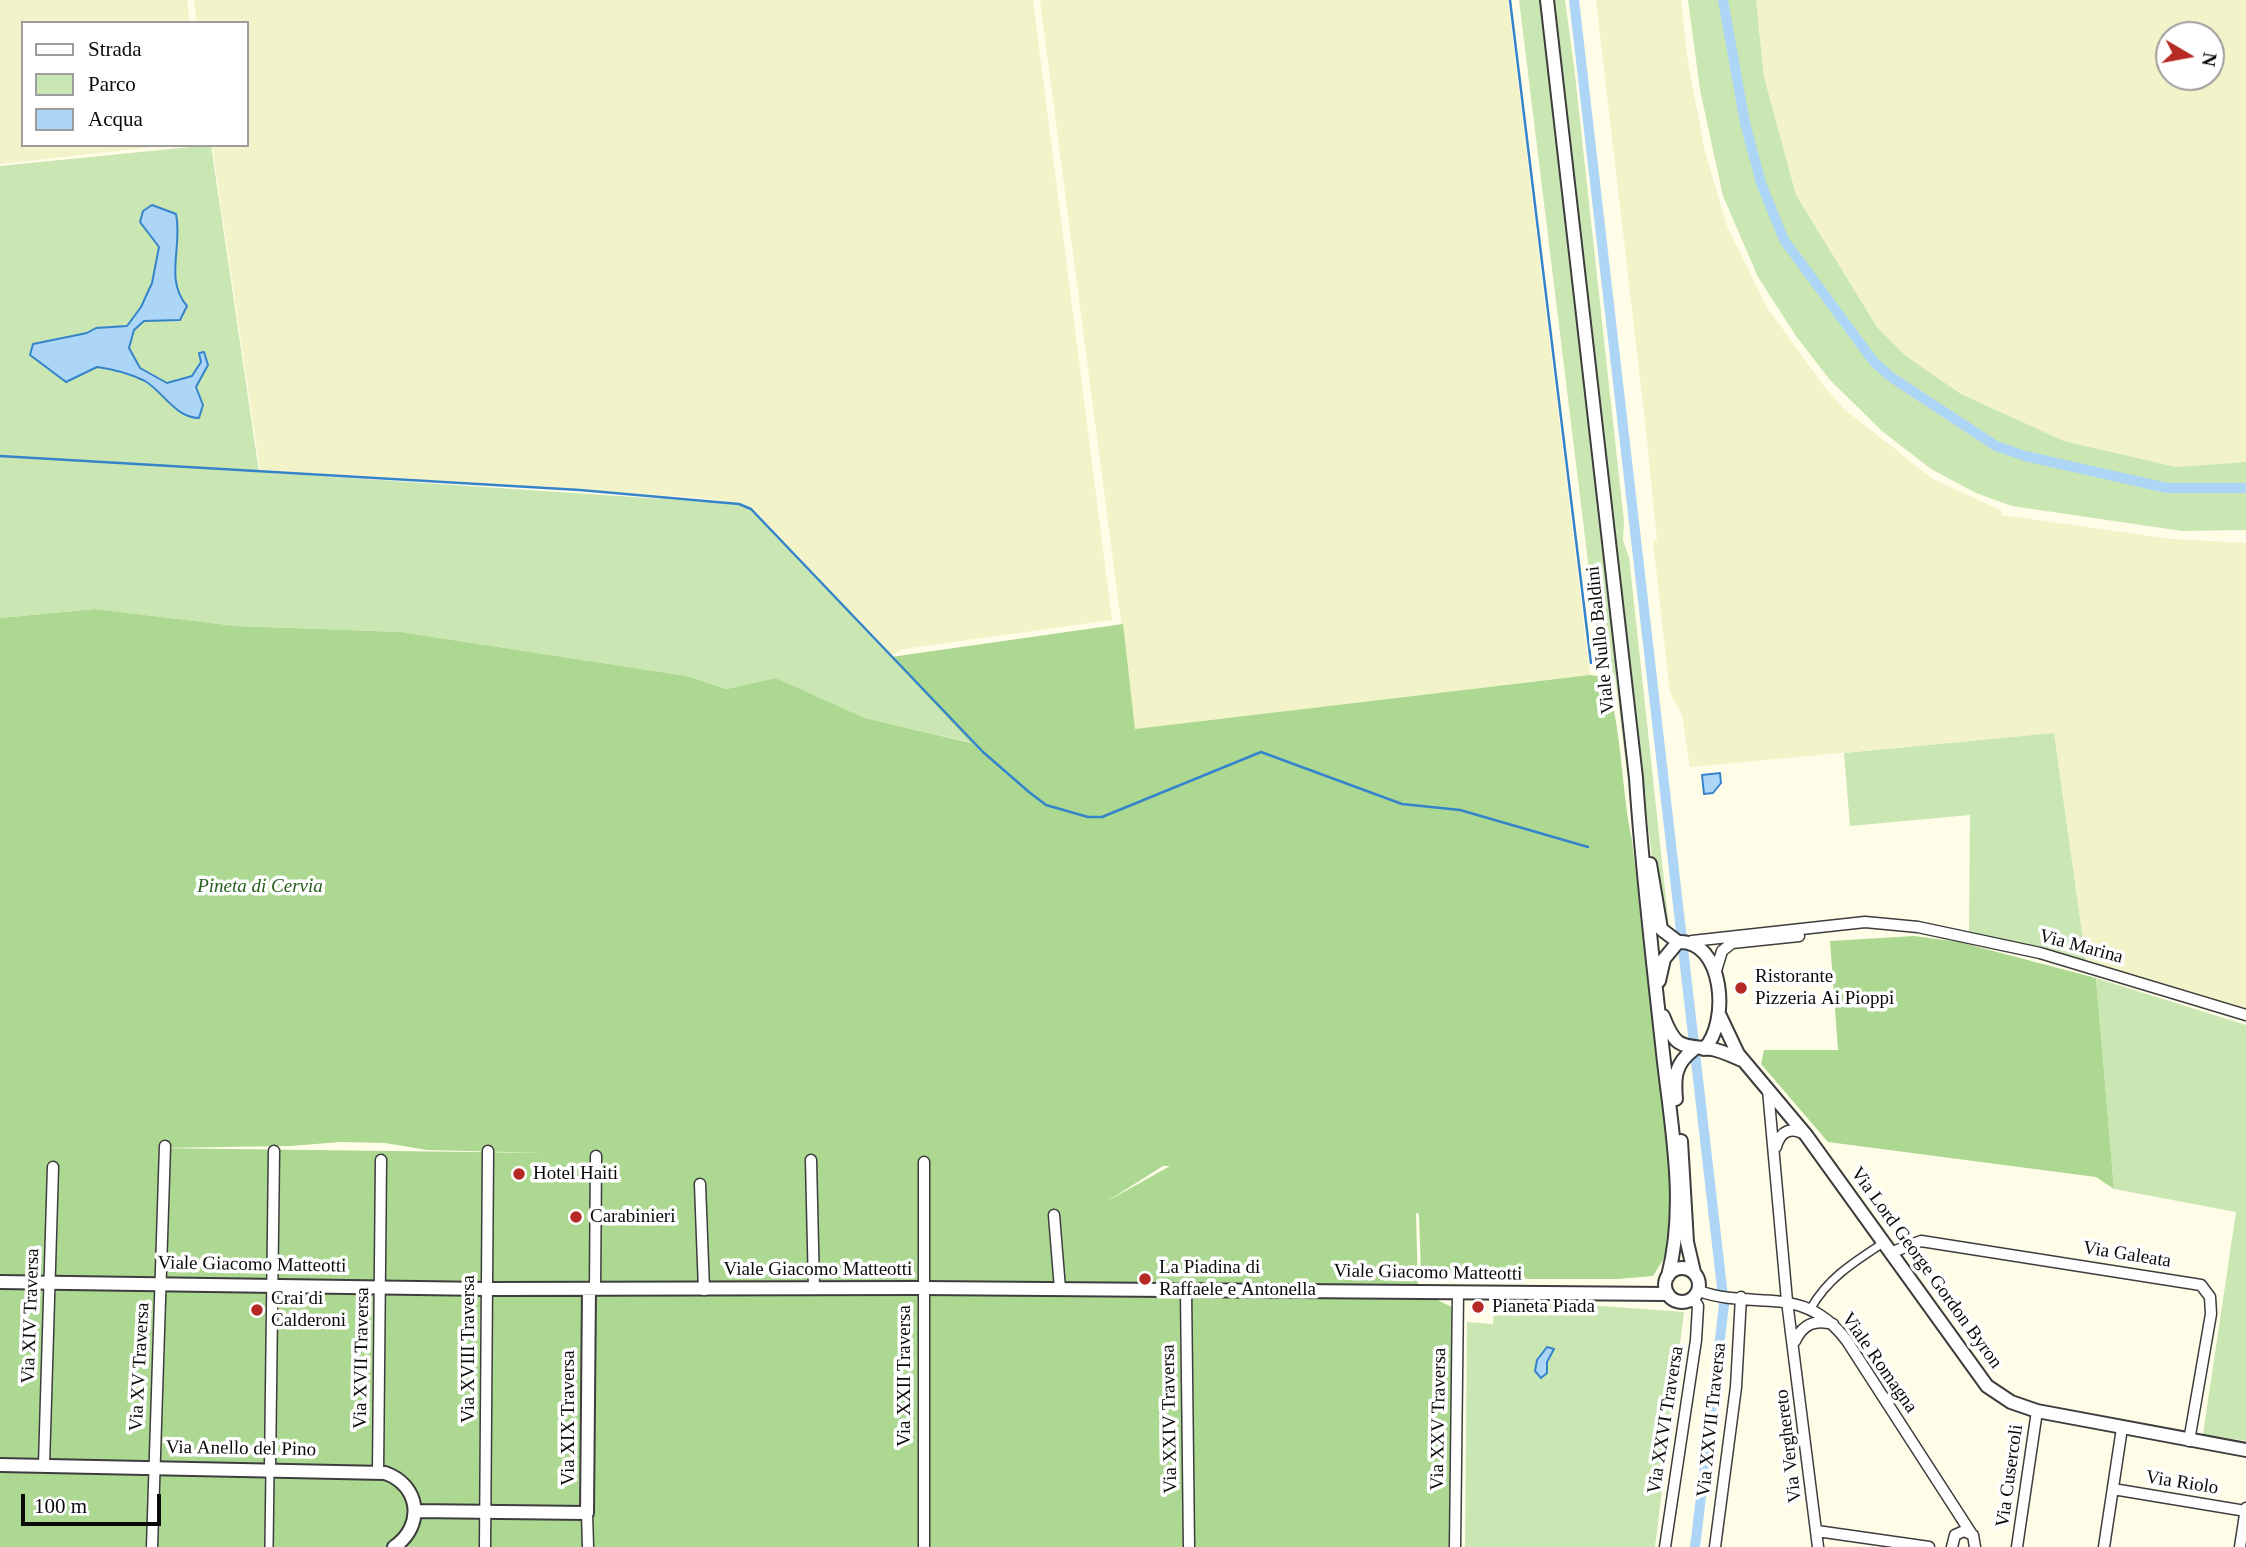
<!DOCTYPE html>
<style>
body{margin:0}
#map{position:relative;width:2246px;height:1547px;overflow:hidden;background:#fffce7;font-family:Georgia,serif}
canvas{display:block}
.legend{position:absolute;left:21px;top:21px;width:228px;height:126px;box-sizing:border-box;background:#fff;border:2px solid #9d9d9d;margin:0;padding:9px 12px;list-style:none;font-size:21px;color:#0a0a0a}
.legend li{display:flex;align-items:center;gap:14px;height:35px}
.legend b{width:35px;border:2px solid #9d9d9d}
.north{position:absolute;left:2155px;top:21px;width:70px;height:70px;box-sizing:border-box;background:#fff;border:2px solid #9d9d9d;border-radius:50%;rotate:100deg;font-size:19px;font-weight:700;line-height:28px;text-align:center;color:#0a0a0a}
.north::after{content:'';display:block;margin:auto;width:24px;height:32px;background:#b72925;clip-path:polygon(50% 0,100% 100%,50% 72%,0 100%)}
.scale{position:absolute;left:21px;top:1494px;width:140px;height:32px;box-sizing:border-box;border:4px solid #0a0a0a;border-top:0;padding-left:9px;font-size:21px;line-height:24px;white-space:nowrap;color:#0a0a0a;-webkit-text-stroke:5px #fff;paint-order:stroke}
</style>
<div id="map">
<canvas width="2246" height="1547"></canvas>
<ul class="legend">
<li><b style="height:9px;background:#fff"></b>Strada</li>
<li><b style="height:19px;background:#cae7b3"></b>Parco</li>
<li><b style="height:19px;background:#add5f5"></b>Acqua</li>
</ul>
<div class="north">N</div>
<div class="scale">100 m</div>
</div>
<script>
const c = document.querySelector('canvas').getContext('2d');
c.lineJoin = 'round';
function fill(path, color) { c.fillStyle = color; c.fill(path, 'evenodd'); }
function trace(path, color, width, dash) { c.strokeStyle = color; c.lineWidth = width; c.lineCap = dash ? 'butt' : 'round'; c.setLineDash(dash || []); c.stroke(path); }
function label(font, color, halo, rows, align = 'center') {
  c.font = font + ' Georgia,serif'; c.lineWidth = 7; c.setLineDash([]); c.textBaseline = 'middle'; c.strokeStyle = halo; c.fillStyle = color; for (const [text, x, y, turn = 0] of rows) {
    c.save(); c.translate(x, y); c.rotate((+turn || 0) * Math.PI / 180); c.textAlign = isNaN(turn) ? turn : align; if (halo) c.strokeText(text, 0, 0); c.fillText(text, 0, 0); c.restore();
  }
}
fill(new Path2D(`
 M0,0H187L190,23H23V145H171L0,164Z
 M194,0H1033L1112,620L903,649L892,656L751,508L739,503L691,497L260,471L212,145H247V23H197Z
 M1040,0H1508L1590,675L1135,729Z
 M1596,0H1681L1688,63L1705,152L1727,226L1766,306L1823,385L1845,410L1933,479L2002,511L2001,515L2171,539L2246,543V1009L2086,961L2054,733L1690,767L1682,715L1670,693L1653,541L1657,540L1646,430Z
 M1756,0H2246V462L2176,467L2064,441L1961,394L1906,356L1877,327L1796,195L1764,77ZM2169,35H2211V77H2169Z`), '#f3f3c9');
fill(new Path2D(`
 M1519,0H1542L1623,700L1636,846L1615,676L1599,651Z
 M1552,0H1565L1574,66L1624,522L1623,540L1629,557L1669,926L1666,927L1660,920L1644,795Z
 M1688,0H1756L1764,77L1796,195L1877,327L1906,356L1961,394L2064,441L2176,467L2246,462V530L2182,531L2012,506L1976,493L1931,469L1882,431L1830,380L1796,336L1758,277L1723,196L1700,90Z
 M211,145L259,472L738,504L751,510L973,743L865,718L776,678L728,689L687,676L401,632L236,626L95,609L0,618V166Z
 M2054,733L2086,961L1969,933L1970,815L1850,826L1844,753Z
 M2096,978L2246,1025V1441L2203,1434L2236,1212L2114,1189Z
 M1494,1303L1588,1305L1684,1312L1655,1547H1465L1467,1322L1493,1324Z`), '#cae7b3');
fill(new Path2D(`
 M95,609L236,626L401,632L687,676L727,689L776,678L865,718L971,743L891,657L1123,624L1135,729L1590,675L1604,677C1622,719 1621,791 1632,840L1674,1206L1669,1250L1653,1276L1618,1279H1529L1421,1274L1419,1214L1416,1213L1418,1291L1452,1307L1449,1547H0V618ZM340,1142L385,1143L427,1150L548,1153L153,1148L291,1146ZM1163,1166H1170L1106,1202Z
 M1914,936L1959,942L2096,978L2114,1189L2096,1177L1828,1142L1761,1064L1764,1050H1838L1830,941Z`), '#acd892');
const water = new Path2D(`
 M152,205L176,214C183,246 164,279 187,306L180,320L144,321L134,330L129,348L140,368L167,383L192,376L201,362L199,353L204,352L208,365L196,387L203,405L199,418C176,418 163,392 145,381C131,374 112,369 97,367L66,382L30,355L33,344L87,333L96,328L127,326L141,307L152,283L159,247L140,222L143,211Z
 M1720,773L1721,783L1713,793L1704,794L1702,775Z
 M1547,1347L1554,1349L1547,1362V1373L1541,1378L1535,1371L1537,1360Z`);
fill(water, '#add5f5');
trace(water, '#3584cb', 2);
trace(new Path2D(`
 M1510,0L1591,663
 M0,456L580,490L739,504L751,509L983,752L1029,792L1046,805L1088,817H1102L1261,752L1402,804L1460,810L1588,847`), '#3584cb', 2.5);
trace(new Path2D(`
 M1574,0L1724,1305L1695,1547
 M1723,0L1745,123L1761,183L1784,240L1874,362L1891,377L1996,446L2025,456L2167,488H2246`), '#add5f5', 10);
const pedestrian = new Path2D(`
 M1811,1308C1828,1278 1854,1262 1883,1243
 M269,1547L270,1470`);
const minor = new Path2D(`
 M1692,941L1865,922L1918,927L2040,953L2246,1015
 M1715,974L1722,951L1732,943L1799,936
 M1768,1090L1787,1301L1818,1547
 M1776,1147C1780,1131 1791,1126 1806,1135
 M811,1160L814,1289
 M924,1162V1547
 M700,1184L704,1290
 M1054,1215L1060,1289
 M1890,1253L1921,1241L2201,1285L2210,1297L2211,1314L2189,1441
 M595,1289L596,1156
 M1186,1290L1189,1547
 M1699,1291C1755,1311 1803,1282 1847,1341L1971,1533
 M1795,1341C1803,1324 1815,1319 1833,1324
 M44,1465L53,1167
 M270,1469L274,1151
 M378,1472L381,1160
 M2113,1489L2246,1511
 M587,1513L588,1547
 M1817,1531L1929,1547
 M152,1547L165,1146
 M485,1547L488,1151
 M1455,1547L1458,1292
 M1665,1547L1696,1340L1698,1306L1693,1298
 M1715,1547L1736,1387L1741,1297
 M1952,1547L1955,1535L1964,1531L1973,1535L1975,1547
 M2017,1547L2037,1411
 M2104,1547L2122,1428
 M2240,1547L2246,1508`);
const tertiary = new Path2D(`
 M1547,0L1636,778C1642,870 1653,961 1663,1053C1671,1126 1687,1204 1668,1276
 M1650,864L1661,929L1678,942C1724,939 1730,1023 1704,1049
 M1659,981L1664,959L1678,942
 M1663,1016C1676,1050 1682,1045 1712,1049C1723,1051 1734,1057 1744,1061
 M1720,1016L1738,1054L1806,1135L1987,1386L2011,1402L2037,1411L2246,1450
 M1676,1099C1674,1077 1675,1064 1693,1050
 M1681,1141L1687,1242L1694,1272
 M1665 1285a17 17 0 1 1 34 0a17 17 0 1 1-34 0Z
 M0,1282L487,1289L922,1288L1668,1294
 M0,1465L385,1473C420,1485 425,1526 394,1547
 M416,1511L587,1513L589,1289`);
trace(pedestrian, '#3d3d3d', 10);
trace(minor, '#3d3d3d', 13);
trace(tertiary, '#3d3d3d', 16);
trace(pedestrian, '#fff', 7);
trace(minor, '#fff', 10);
trace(tertiary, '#fff', 12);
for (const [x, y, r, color] of [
 [1741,988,7,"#b72925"],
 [519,1174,7,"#b72925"],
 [576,1217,7,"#b72925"],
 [1145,1279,7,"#b72925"],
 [1478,1307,7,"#b72925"],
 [257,1310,7,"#b72925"]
]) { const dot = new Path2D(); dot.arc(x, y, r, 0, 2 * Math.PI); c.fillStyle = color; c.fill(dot); trace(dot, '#fff', 2.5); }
label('19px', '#0a0a0a', '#fff', [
 ["Viale Nullo Baldini",1601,640,-96],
 ["Via Marina",2081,947,15],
 ["Via Galeata",2127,1255,9],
 ["Viale Giacomo Matteotti",252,1265,1],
 ["Via Lord George Gordon Byron",1926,1268,54],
 ["Viale Giacomo Matteotti",818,1270],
 ["Viale Giacomo Matteotti",1428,1273,1],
 ["Via XIV Traversa",31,1316,-88],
 ["Via XVIII Traversa",469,1349,-90],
 ["Via XVII Traversa",362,1358,-89],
 ["Viale Romagna",1879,1363,55],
 ["Via XV Traversa",140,1367,-87],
 ["Via XXII Traversa",905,1376,-90],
 ["Via XIX Traversa",569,1418,-90],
 ["Via XXIV Traversa",1170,1419,-91],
 ["Via XXV Traversa",1439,1419,-89],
 ["Via XXVI Traversa",1666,1420,-81],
 ["Via XXVII Traversa",1712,1420,-84],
 ["Via Verghereto",1789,1446,-97],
 ["Via Anello del Pino",241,1449,1],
 ["Via Cusercoli",2010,1476,-82],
 ["Via Riolo",2182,1483,9]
]);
label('italic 19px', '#265f1d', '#fff', [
 ["Pineta di Cervia",260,887]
]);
label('19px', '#0a0a0a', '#fff', [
 ["Ristorante",1755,977],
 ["Pizzeria Ai Pioppi",1755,999],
 ["Hotel Haiti",533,1174],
 ["Carabinieri",590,1217],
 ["La Piadina di",1159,1268],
 ["Raffaele e Antonella",1159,1290],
 ["Crai di",271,1299],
 ["Calderoni",271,1321],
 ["Pianeta Piada",1492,1307]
], 'left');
</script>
